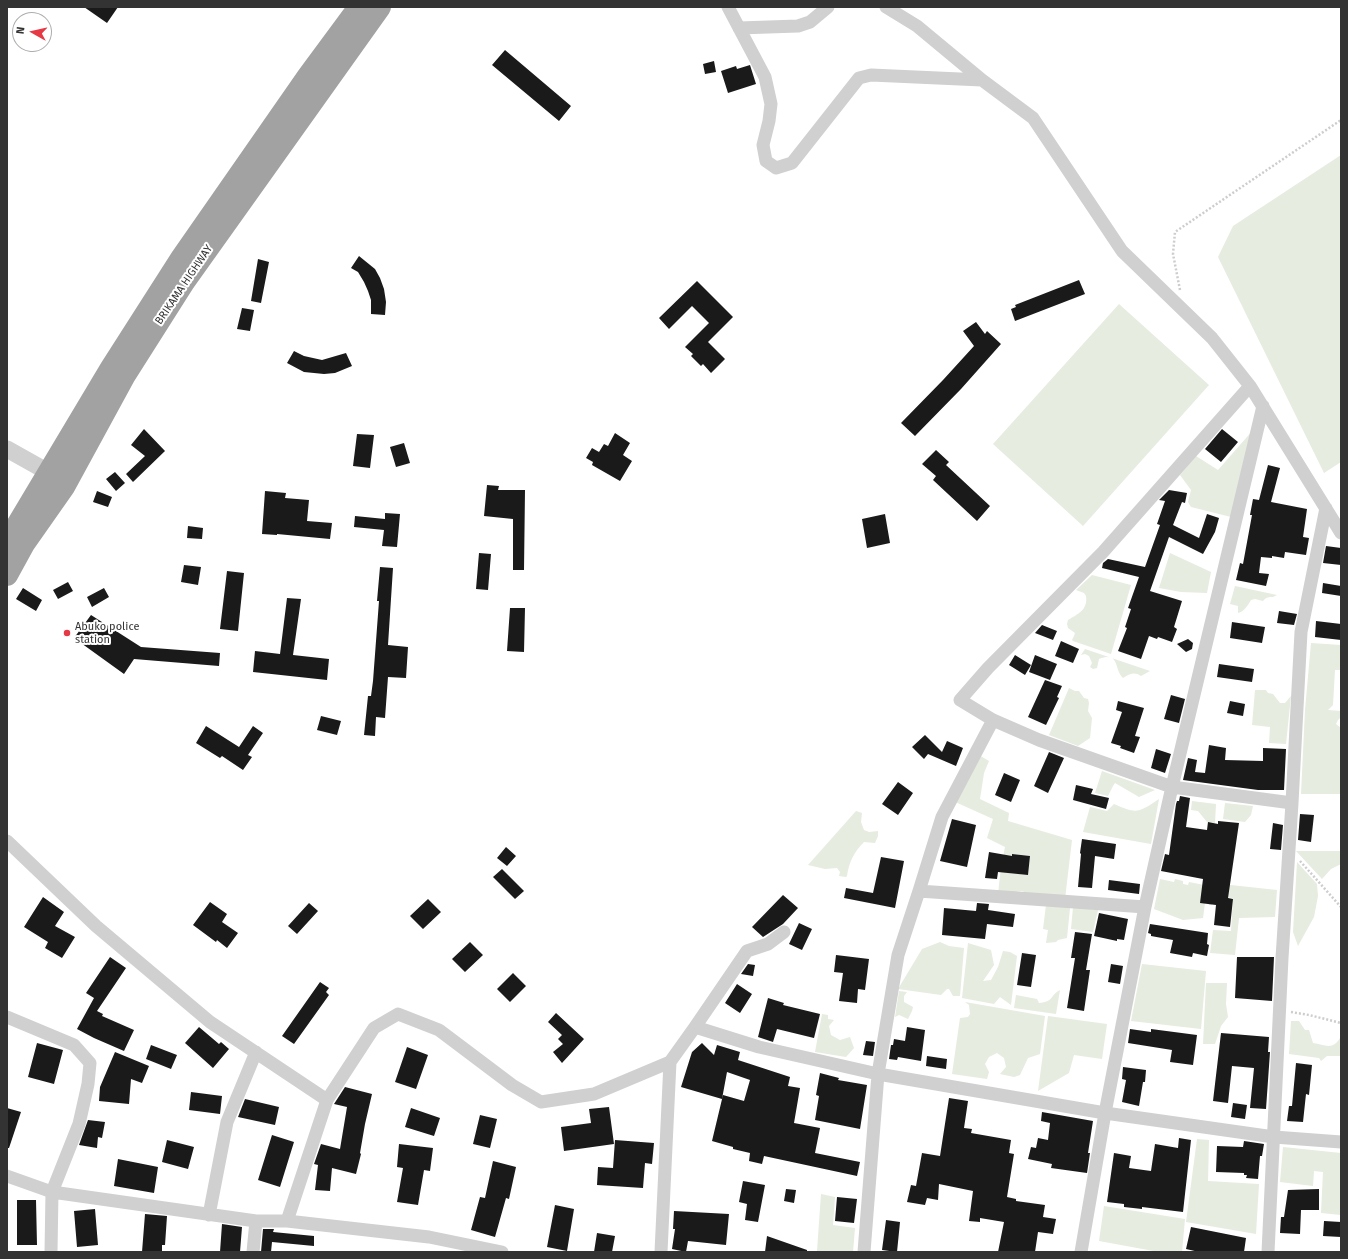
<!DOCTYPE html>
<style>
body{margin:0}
#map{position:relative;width:1348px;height:1259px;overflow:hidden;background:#fff;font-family:"Fira Sans",sans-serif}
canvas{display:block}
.frame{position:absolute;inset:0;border:8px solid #333;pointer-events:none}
.north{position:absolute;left:12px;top:12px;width:40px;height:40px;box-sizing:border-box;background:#fff;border:1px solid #adadad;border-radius:50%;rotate:278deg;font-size:11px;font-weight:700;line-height:16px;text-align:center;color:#333}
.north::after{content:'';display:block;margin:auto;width:14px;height:18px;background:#e63946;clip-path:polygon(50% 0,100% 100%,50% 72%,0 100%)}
</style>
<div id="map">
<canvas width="1348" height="1259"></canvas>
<div class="frame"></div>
<div class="north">N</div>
</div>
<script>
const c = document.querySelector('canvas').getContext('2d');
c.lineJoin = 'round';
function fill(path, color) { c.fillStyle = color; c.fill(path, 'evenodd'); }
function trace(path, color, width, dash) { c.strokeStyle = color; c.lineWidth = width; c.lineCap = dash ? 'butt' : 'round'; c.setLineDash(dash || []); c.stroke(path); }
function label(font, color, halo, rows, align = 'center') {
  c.font = font + ' "Fira Sans",sans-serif'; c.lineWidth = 4; c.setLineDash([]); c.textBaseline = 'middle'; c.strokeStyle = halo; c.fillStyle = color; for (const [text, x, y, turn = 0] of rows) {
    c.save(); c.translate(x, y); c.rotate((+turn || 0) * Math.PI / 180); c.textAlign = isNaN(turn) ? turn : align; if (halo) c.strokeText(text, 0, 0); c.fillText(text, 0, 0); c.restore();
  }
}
fill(new Path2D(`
 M1341,155V462L1324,473L1218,257L1233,226Z
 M1119,304L1209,385L1083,526L993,444Z
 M1254,429L1243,463L1245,465L1231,517L1191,507L1188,502L1191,490L1180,475L1196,456L1218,470Z
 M1170,553L1211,572L1207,593L1181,592L1159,588Z
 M1092,575L1131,585L1111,654L1073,641L1072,640L1074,636L1075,633L1068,628L1067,624L1068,620C1078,614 1088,610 1086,596L1084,593L1076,590Z
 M1235,586L1277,595L1273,597C1269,597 1266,597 1263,601L1255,599L1251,600C1248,605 1244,612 1238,613V606L1230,604Z
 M1311,643L1341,645V670H1335L1333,705L1328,710L1341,711V717L1338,720L1336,724L1341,728V794H1301L1305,710Z
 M1085,649L1150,671L1141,676C1135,671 1129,674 1123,678C1114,670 1120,651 1099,659L1097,668L1093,669L1090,667L1092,663L1089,656L1085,654L1081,655Z
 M1069,688L1075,691H1079L1084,698L1088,699L1089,703L1088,711L1092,718L1090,738L1078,746L1049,735Z
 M1255,690H1266L1268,693L1273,694L1280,703H1285L1291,696L1286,744L1269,743L1270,727L1252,725Z
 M979,755L989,761L984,773L980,799L1009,813L1008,821L1072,840L1065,899L1036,897L1022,891L998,894L1001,867L1005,847L987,838L993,819L953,801ZM1012,854L1030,856L1028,875L1010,873Z
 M1102,771L1155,790L1139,797L1115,783L1113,786L1108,796L1095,793Z
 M1159,799L1151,844L1083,832L1090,807L1107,811L1114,804C1137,814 1138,813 1159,799Z
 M1192,801L1216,804L1215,823L1207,822L1198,811L1191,810Z
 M1225,803L1253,806L1251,815L1245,822L1223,819Z
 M856,811L862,813L861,822L864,830L869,832L878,831V836L875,843L864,842C854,852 849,862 847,876L846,877L839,876L840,872L837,868L825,869L808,865Z
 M1296,851H1341V864L1331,869L1322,879Z
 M1297,862L1317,884L1318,896L1314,917L1298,946L1293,932Z
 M1160,879L1174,882L1175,879L1183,881V884L1188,885L1189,882L1204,885L1207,888L1203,918L1183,920L1154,909Z
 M1212,883L1277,890L1275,917L1239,918L1235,955L1210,953L1213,930L1231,931L1233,898L1214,896L1212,905H1209Z
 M1067,903L1070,908L1067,938L1058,940L1056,942L1046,943L1048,930L1043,929L1046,905Z
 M1073,907L1098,910L1093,932L1071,929Z
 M940,942L949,946L964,948L960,996H953L949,989H947L941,995L898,989L922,949Z
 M968,943L991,950L994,965L983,981L991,980L998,967L1003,951L1010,952L1017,956L1011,1005L1000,997L994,1004L962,998Z
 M1142,964L1206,971L1201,1029L1131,1021Z
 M1206,983H1227L1226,1004L1228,1017L1221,1026L1215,1044H1203Z
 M1060,990L1056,1014L1014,1008L1016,995L1037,999L1039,1003C1054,1002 1050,995 1060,990Z
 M899,991L907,992L904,996V1002L913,1007L912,1011L908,1019L899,1015L895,1017Z
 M965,1002L1045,1016L1040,1054L1028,1058L1020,1075L1014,1077L1000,1074L1006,1067L1004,1058L997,1053L989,1057L985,1064L989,1072L987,1079L952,1074L960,1018L968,1017L970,1014L969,1005Z
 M822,1014L828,1015V1019L834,1020L829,1026L831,1035L840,1040L850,1037L854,1048L846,1057L815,1052Z
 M1048,1016L1107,1024L1102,1059L1074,1055L1069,1073L1038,1091Z
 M1291,1021H1299L1305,1030H1309L1313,1043C1325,1045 1334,1051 1341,1036V1058L1340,1056H1327L1321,1061L1319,1058L1289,1054Z
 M1197,1139L1209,1140L1208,1181L1259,1184L1256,1234L1186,1222Z
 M1283,1147L1341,1153V1215L1321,1213L1323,1172L1314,1171L1313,1186L1280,1182Z
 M821,1194L835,1197L833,1225L855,1228L853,1252L817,1251Z
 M1104,1206L1185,1219L1182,1252H1159L1099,1241Z`), '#e6ecdf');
fill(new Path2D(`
 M84,7H118L107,23Z
 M505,50L571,106L559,121L492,65Z
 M714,61L716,72L705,74L703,64Z
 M750,65L756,84L728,93L721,71L736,66L737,69Z
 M359,256L375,269L380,278L384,289L386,302L385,315L371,314V300L368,291L364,282L358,272L351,268Z
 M258,259L269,262L261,303L251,301Z
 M1079,280L1085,294L1015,321L1011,309L1016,307L1015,305Z
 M697,281L733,317L708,342L725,359L711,373L703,364L701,366L691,356L693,354L685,347L709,323L692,306L669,329L659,318Z
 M242,308L254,310L250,331L237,329Z
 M976,322L985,334L987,331L1001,344L961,389L915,436L901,423L943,380L974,346L963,331Z
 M294,351L304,356L322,360L346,353L352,366L335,373L324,374L304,372L287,363Z
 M144,429L165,451L133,482L126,474L145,456L131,445Z
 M1222,429L1238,442L1221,462L1205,449Z
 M615,433L630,443L623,455L632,461L620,481L592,465L593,462L586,458L592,448L599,452L604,444L608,446Z
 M357,434L374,435L370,468L353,466Z
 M404,443L410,463L396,467L390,447Z
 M936,450L949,462L946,465L990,506L977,521L933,480L936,476L922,464Z
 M1268,465L1280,468L1271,502L1307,509L1303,537L1309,538L1306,555L1285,552L1284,558L1272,556V558L1261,557L1259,573L1269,574L1266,586L1236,580L1240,563L1243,564L1252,515H1250L1253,499L1259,500Z
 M115,472L125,483L116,491L106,479Z
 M487,485L499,486L498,490H525L524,570H513V519L484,516Z
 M1169,490L1187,493L1185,503L1182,502L1173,525L1199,538L1207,514L1219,518L1215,532L1203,554L1169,537L1150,591L1182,601L1174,627L1177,629L1172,642L1158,637L1157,639L1149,636L1141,659L1118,651L1127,628L1125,627L1131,609L1128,608L1139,577L1102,568L1103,563L1108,559L1145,567L1160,525L1157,524L1165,501L1159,500Z
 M97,491L112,497L108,507L93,502Z
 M265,491L286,493L285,498L309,500L307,521L332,523L330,539L277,534V535L262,534Z
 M385,513L400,514L397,547L382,546L384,530L354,527L355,516L385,519Z
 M885,514L890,543L867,548L862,519Z
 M188,526L203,528L202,539L187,538Z
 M1326,546L1341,548V565L1323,563Z
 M479,553L491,554L488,590L476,589Z
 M184,565L201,567L198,585L181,582Z
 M380,567L393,568L388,645L408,647L406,678L388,677L385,718L376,717L375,736L364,735L368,696H371L373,681L379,601H377Z
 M227,571L244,573L238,631L220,629Z
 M68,582L73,591L58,599L53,590Z
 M1323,583L1341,586V596L1322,593Z
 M23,588L42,600L36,611L16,599Z
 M104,588L109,597L92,607L87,597Z
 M287,598L301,599L293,655L329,659L327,680L253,672L255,651L280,654Z
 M510,608H525L524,652L507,651Z
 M1279,611L1297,614L1294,625L1277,623Z
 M91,615L141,647L220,653L219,666L134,659L124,674L74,638Z
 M1316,621L1341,624V640L1315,637Z
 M1232,622L1265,627L1262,643L1230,638Z
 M1042,625L1057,631L1053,640L1035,633Z
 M1188,639L1193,643L1192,649L1186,652L1177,644Z
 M1061,641L1079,649L1073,663L1055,656Z
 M1015,655L1031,665L1025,675L1009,665Z
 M1035,655L1057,664L1050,680L1029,672Z
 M1219,664L1254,669L1252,682L1217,677Z
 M1045,680L1062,686L1057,697L1059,698L1046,725L1028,717Z
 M1171,695L1185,699L1179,723L1164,719Z
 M1118,701L1144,708L1135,736L1140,737L1134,753L1120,748L1121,746L1111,743L1122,712L1116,710Z
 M1230,701L1245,704L1243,716L1227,713Z
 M321,716L341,721L337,735L317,730Z
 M206,726L239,747L253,726L263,733L248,755L252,757L243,770L222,756L220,758L196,743Z
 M925,735L942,752L947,741L963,748L956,766L928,754L924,759L912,747Z
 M1209,745L1226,748L1225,760L1263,761V748L1286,749L1284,790H1258L1183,780L1188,758L1197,760L1195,772L1205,773Z
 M1156,749L1171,754L1165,773L1151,768Z
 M1049,752L1064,758L1048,793L1034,786Z
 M1004,773L1020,780L1011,802L995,795Z
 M898,782L913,793L898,815L882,804Z
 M1076,785L1093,789L1091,794L1109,798L1106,809L1073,800Z
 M1180,796L1190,798L1186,827L1207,830L1208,822L1218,824V821L1239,823L1228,898L1233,899L1230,927L1214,925L1216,905L1200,903L1203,879L1161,871L1165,854L1169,855L1176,804L1177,801H1179Z
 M1300,814L1314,815L1311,842L1298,840Z
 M952,819L976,825L967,867L940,861Z
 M1273,823L1283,825L1281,850L1270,849Z
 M1082,839L1116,844L1114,859L1095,856L1092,888L1078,887L1081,854L1080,853Z
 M506,847L516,856L507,866L497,858Z
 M989,852L1012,856V854L1030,856L1028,875L998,872L997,879L985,878Z
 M881,857L904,861L895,908L844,898L846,888L873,893Z
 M502,869L524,891L515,899L493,877Z
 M1109,880L1140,884L1139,894L1108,890Z
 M783,895L798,908L783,924L763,937L752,927Z
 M43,897L64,912L55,926L75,937L62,958L45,948L48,942L24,927Z
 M428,899L441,912L423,929L410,916Z
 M210,902L227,914L222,922L238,933L227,948L217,940L216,942L193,925Z
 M309,903L318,911L297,934L288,926Z
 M977,903L989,904L988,910L1015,914L1013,927L987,924L985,939L942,935L944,908L976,911Z
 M1099,913L1128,919L1124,940L1117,939V941L1094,936Z
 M799,923L812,929L802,950L789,944Z
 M1150,924L1208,933L1207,944L1209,945L1207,956L1193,953L1192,957L1170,953L1173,940L1151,936V934L1148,933Z
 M1075,932L1092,934L1086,970H1090L1084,1011L1067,1008L1075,958H1071Z
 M470,942L483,955L465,972L452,959Z
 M1022,953L1036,955L1031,987L1017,985Z
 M836,955L869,959L865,990L858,989L857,1003L839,1001L843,973L834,972Z
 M110,957L126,968L97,1011L103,1014L102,1016L134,1030L124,1051L94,1038L77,1029L94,998L86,993Z
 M1237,957H1274L1272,1001L1235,998Z
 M748,964L755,965L753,976L741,974Z
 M1111,964L1123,966L1120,984L1108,982Z
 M513,973L526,986L510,1002L497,989Z
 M320,982L329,988L326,992L329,995L294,1044L282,1036Z
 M737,984L752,994L740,1013L725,1003Z
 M768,998L784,1003L783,1005L820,1014L814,1038L777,1029L773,1042L758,1037Z
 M556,1013L584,1039L562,1063L553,1052L563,1044L558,1039L562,1035L548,1022Z
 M199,1027L219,1044L221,1042L229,1049L213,1068L185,1043Z
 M907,1027L925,1030L921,1061L898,1057L897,1060L889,1059L891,1045H893L894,1039L905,1041Z
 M1130,1029L1151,1032V1029L1197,1035L1193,1065L1170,1062L1172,1050L1128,1043Z
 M1221,1033L1269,1037L1268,1052H1270L1266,1109L1250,1108L1254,1068L1232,1066L1228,1103L1213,1101Z
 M866,1041L875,1042L873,1056L863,1055Z
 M37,1043L63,1050L54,1084L28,1077Z
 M702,1043L714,1055L717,1045L740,1052L738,1060L790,1077L788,1086L800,1088L794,1123L820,1128L815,1153L860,1162L857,1176L764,1156L762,1164L749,1161L750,1153L733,1149V1147L712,1141L723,1095L744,1101L750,1080L727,1072L722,1099L681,1087L692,1052Z
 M151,1045L177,1055L171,1069L146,1059Z
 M407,1047L428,1055L416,1089L395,1082Z
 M115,1052L149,1066L142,1083L131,1079L129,1104L99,1101L100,1087Z
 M927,1056L947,1059L946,1069L926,1066Z
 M1296,1063L1312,1065L1309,1095L1306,1094L1303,1122L1287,1121L1289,1106H1292Z
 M1123,1067L1146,1070L1145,1082H1143L1139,1106L1122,1102L1126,1080L1122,1079Z
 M820,1073L839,1078L838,1080L867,1085L860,1129L815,1120L819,1096L816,1095Z
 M345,1087L372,1094L365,1124L360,1153L361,1154L356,1174L332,1168L330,1191L315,1190L318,1165L314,1164L321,1144L340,1149L347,1107L334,1104Z
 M191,1092L222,1096L220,1114L189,1110Z
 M949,1098L968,1101L964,1128L972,1129L971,1133L1011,1140L1009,1153L1014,1154L1007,1197L1016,1199V1201L1045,1205L1043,1217L1056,1219L1053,1234L1038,1232L1035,1252H998L1004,1222L980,1218V1222L969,1221L973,1191L939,1184L938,1200L927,1198L925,1205L907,1202L911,1185L916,1186L922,1153L940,1156Z
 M245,1099L279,1107L275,1125L238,1117Z
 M1233,1103L1247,1105L1245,1119L1231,1117Z
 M609,1107L614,1144L564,1151L561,1127L591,1123L589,1109Z
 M7,1108L21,1112L9,1148H7Z
 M411,1108L440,1118L434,1136L405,1127Z
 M1042,1112L1093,1121L1088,1153H1090L1087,1173L1051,1168L1052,1164L1028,1159L1031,1147L1036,1148L1038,1138L1048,1140L1050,1123L1041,1121Z
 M480,1115L497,1119L490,1148L473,1144Z
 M88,1120L105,1122L102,1138L98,1137L97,1148L79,1145Z
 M272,1135L294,1142L280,1187L258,1180Z
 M1179,1138L1191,1140L1183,1212L1142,1207V1209L1124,1207V1204L1107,1202L1114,1153L1131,1156L1129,1168L1151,1171L1155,1144L1178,1148Z
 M167,1140L194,1147L188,1169L162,1162Z
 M615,1140L654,1143L652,1164L645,1163L643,1188L597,1185L598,1167L613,1168Z
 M1244,1141L1264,1144L1262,1156H1260L1258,1179L1246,1178L1247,1175H1244V1173L1216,1172L1217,1146L1243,1147Z
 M399,1144L433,1148L430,1171L424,1170L418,1205L397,1202L403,1168L397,1167Z
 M118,1159L158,1167L154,1193L114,1186Z
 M493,1161L516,1167L509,1199L506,1198L495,1237L471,1230L480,1197L485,1198Z
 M743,1181L765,1185L758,1222L745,1220L747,1204L739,1202Z
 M786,1189L796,1190L794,1203L784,1201Z
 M1319,1189V1210H1301L1300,1234L1280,1233L1281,1217H1284L1288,1190Z
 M837,1197L857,1199L854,1223L835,1221Z
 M17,1200H36L37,1245H17Z
 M555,1205L574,1209L567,1251L547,1247Z
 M95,1209L98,1245L77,1247L74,1211Z
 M674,1211L729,1214L726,1245L688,1241L686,1252L672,1249L675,1229H673Z
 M145,1214L167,1216L165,1245H162V1252H142Z
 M886,1220L900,1222L897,1252L882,1250Z
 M1324,1221L1341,1222V1237L1323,1236Z
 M222,1224L242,1227L240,1252H220Z
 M1191,1227L1246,1238L1244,1252H1199L1186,1249Z
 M263,1229H274L273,1232L314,1236V1246L272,1242L271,1252H261Z
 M597,1233L615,1236L612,1252H594Z
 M767,1236L807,1250V1252H765Z`), '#1a1a1a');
trace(new Path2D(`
 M1180,290L1173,254L1175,232L1341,120
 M1300,861L1341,907
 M1291,1012L1309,1015L1341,1023`), '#cdcdcd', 2.5, [2, 2]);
trace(new Path2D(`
 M728,7L765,77L771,104L769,121L763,145L766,161L776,168L792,163L859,78L871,75L982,80L1033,118L1122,251L1212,338L1250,386L1341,533
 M886,7L917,26L982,80
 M739,28L798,26L810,22L828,7
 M1250,386L1103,552L988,668L960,700L993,720L1039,740L1172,787L1292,803
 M7,841L96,926L210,1022L327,1100
 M919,891L1145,907
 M7,1017L74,1045L90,1063L88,1084L79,1124L52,1192L51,1252
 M695,1027L759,1047L878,1074L1105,1113L1274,1137L1341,1142
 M7,1176L52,1192L256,1221H287L429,1237L502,1252
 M209,1215L227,1122L256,1052
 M287,1221L327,1100L374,1028L398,1014L439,1030L512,1085L541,1102L594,1094L670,1062L695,1027L747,951L768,944L784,932
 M253,1252L256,1221
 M661,1252L670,1062
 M864,1252L878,1074L898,955L919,891L942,817L993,720
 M1081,1252L1105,1113L1145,907L1172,787L1263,406
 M1268,1252L1282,958L1292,803L1301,632L1326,508`), '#d0d0d0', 13);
trace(new Path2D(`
 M7,449L48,472L57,480`), '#d0d0d0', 17);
trace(new Path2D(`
 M7,542L111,368L182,257L308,76L359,7
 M7,575L24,544L64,487L125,375L184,282L380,7`), '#a2a2a2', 22);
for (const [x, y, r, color] of [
 [67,633,4,"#e63946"]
]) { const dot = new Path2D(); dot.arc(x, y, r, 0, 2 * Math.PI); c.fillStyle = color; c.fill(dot); trace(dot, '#fff', 1.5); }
label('11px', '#333', '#fff', [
 ["BRIKAMA HIGHWAY",184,285,-56]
]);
label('11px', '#333', '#fff', [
 ["Abuko police",75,627],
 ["station",75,640]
], 'left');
</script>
